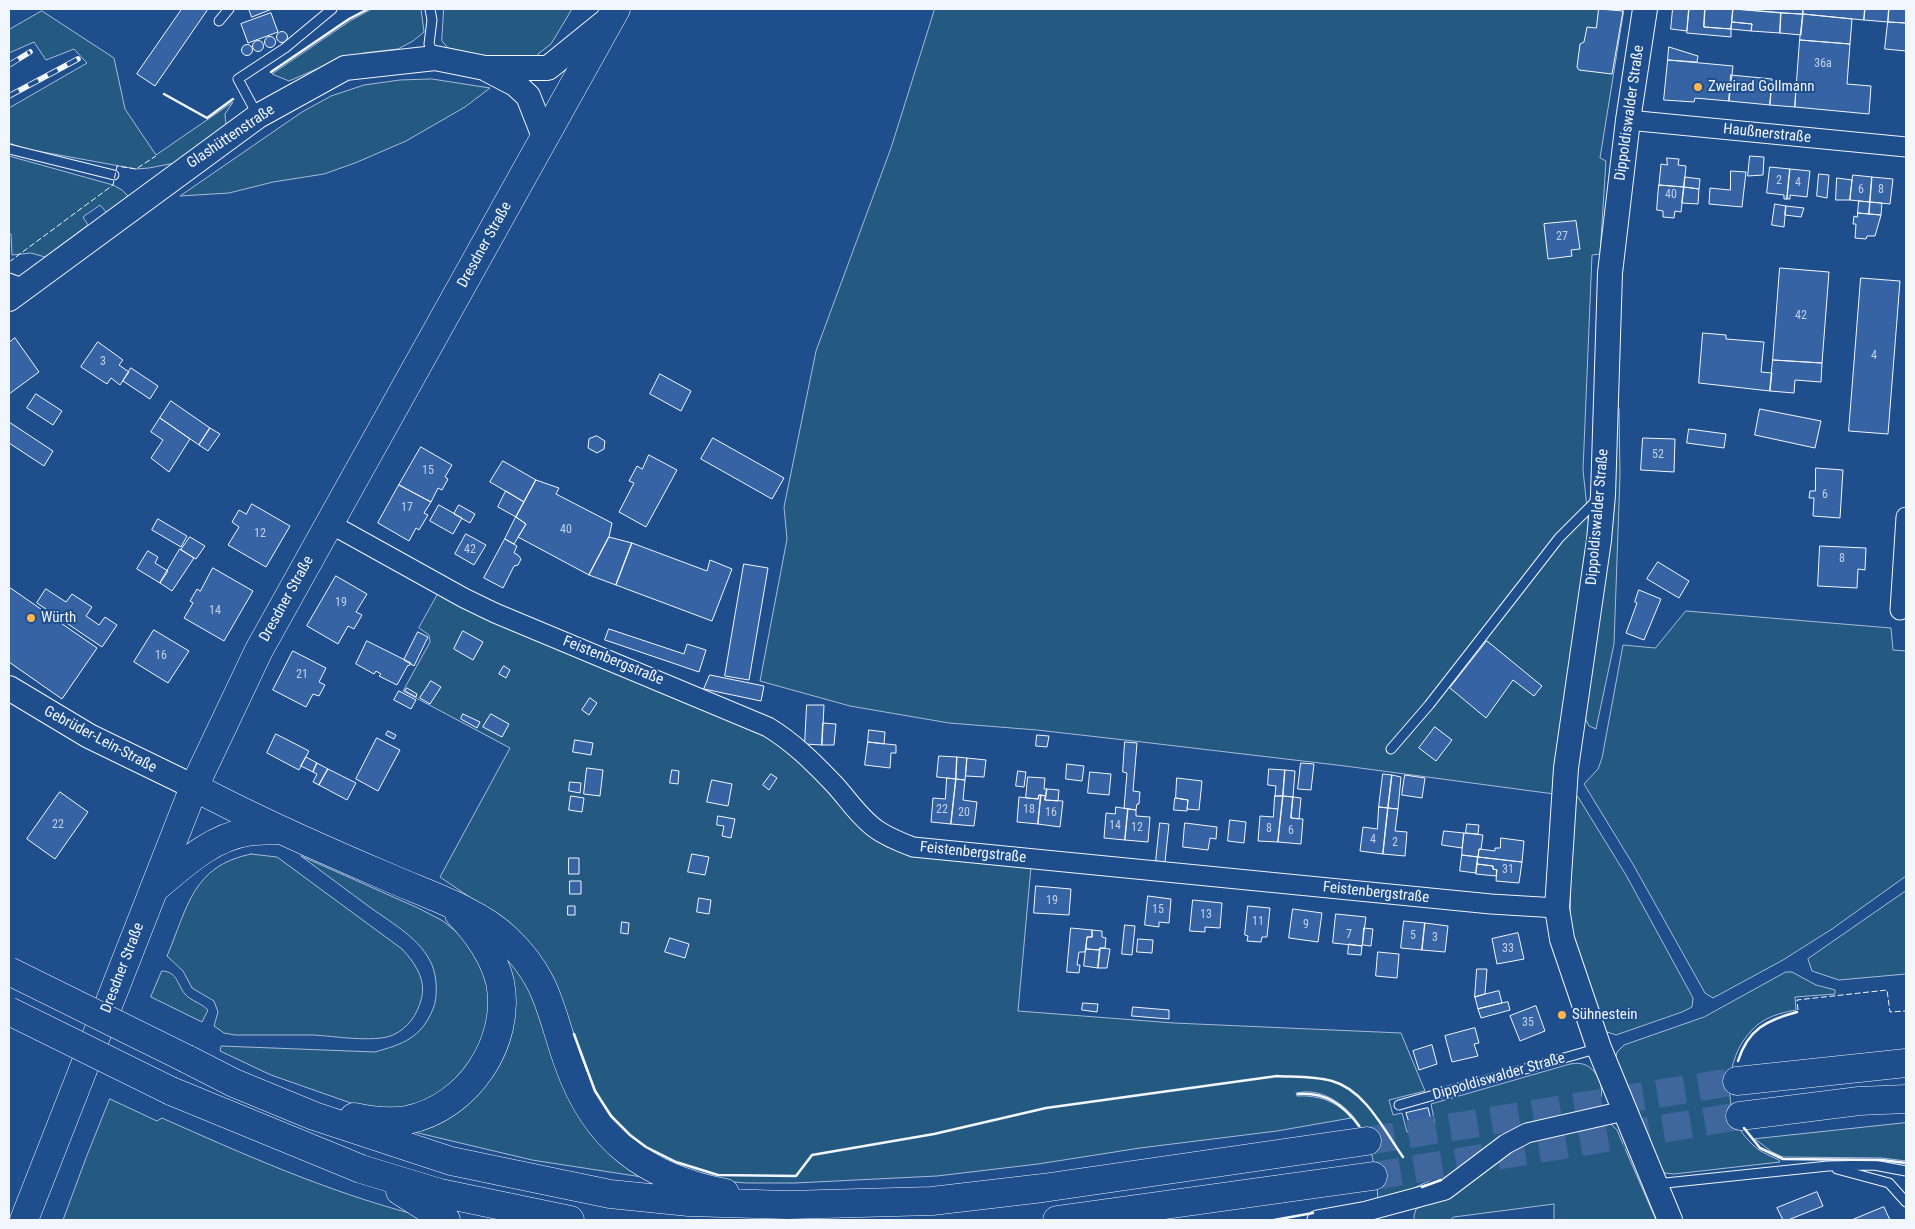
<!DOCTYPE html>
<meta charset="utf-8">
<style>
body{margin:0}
#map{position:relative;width:1915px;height:1229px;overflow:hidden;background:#1f4e8c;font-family:"Roboto Condensed",sans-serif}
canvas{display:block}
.frame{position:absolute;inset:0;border:10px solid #f2f6ff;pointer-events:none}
</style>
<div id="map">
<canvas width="1915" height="1229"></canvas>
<div class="frame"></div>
</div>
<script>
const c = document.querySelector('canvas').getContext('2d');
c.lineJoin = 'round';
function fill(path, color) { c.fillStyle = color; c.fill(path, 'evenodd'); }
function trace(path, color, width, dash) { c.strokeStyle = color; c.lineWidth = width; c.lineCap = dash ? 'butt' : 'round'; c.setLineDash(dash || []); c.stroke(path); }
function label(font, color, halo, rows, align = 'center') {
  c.font = font + ' "Roboto Condensed",sans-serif'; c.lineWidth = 4; c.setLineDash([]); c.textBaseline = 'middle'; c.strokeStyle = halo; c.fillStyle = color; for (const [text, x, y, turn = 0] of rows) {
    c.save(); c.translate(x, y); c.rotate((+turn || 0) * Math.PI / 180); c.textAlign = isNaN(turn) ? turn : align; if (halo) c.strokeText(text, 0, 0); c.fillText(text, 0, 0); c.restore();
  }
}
const green = new Path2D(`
 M372,9H421L424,32L413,41L398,49L364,53L326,65L289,81L272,74L350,21Z
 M444,9H572L551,44L538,54L537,62L489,57L448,48L442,41Z
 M935,9H1624L1600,158L1606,161L1600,254L1592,255L1583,470L1589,527L1554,794L1345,766L1142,742L1037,730L949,723L850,706L760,681L787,539L784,507L816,351L891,148Z
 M42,11L114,58L125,109L156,155L233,102L225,114L226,126L175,163L149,168L136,169L26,149L9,143V108L87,63L74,49L46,60L34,42L9,53V30Z
 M432,79L490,88L465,107L406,141L355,163L324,174L273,182L229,193L180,196L302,112L331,96L364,85L400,80Z
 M9,156L113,185L122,190L128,196L107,213L100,205L83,217L88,225L45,257L31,253L12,255L11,234H9Z
 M1617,406L1619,408L1620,475L1614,644L1596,729L1589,726L1585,718Z
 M439,592L768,734L824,782L857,822L872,838L887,847L914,854L1031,867L1018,1011L1174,1023L1401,1033L1425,1091L1389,1100L1393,1115L1402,1113L1407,1132L1435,1124L1431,1104L1570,1064C1576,1063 1581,1063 1586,1065C1603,1074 1608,1100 1591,1111L1458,1169L1444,1178L1442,1175L1403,1193L1378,1199C1375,1161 1370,1124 1337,1102C1324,1093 1311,1090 1296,1093L1297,1096C1318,1095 1337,1101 1351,1118L1277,1131L1140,1148L1038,1164L937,1176L795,1183H746L713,1180L673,1169L607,1119L499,917L440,877L510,748L403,691L430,642L429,635L419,628Z
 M1686,611L1891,628L1893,650L1906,651V876L1832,929L1783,960L1713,998L1705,993L1634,866L1584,784L1598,769L1602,758L1623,645L1655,648Z
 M1578,797L1626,875L1693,998L1692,1007L1682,1012L1616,1035L1604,1031L1570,925L1572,799Z
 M251,854L277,857L402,949C415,963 427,980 421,1000C417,1015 408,1028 393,1035C375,1043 333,1036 313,1035C287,1035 261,1035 235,1035L224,1033L214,1026L218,1012L214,1001L192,988L183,971L167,956C188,907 192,866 251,854Z
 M301,856L418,908L443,921L459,934L479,959L490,984L492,1012L472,1065L442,1094L402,1109L365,1108L271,1075L220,1051L221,1046L375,1052C403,1044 421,1038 433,1009C438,997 437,977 432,965C421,939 393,924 371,908C348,891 325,874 301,856Z
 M1906,891V974L1839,980L1812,971L1808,959Z
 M508,954L642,1177L532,1160L414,1132L477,1094L499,963Z
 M162,971C179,971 177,988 188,997C195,1002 202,1004 208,1010L202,1022L151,997Z
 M1786,972H1792L1816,985L1835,990V994L1795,997L1796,1010C1780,1013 1764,1017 1752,1030C1724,1058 1721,1114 1750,1142C1758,1151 1768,1155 1779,1160L1780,1162L1674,1174L1665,1173L1655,1164L1615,1061L1617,1052L1624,1045L1704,1017Z
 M110,1099L157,1121L162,1118C243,1154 326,1191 413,1214L426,1220H63L86,1158Z
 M1601,1123L1611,1124L1617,1130L1656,1220H1554V1204L1454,1217L1450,1220H1414V1216L1416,1209L1449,1194L1526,1142Z
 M1906,1123V1161L1882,1158L1783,1157L1772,1152L1755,1139Z`);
fill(green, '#245a82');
trace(green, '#a8bbd7', 1);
const building = new Path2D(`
 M182,9H208L155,86L137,74Z
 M249,9H272L252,17Z
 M1599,9L1623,11L1612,74L1579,70L1577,67L1580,44L1584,42L1587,27L1596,28Z
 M1673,9H1689L1687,31L1671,29Z
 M1689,9H1705L1704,27L1731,29V37L1687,33Z
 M1705,9H1733L1731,29L1704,27Z
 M1733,9L1781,13L1780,33L1751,31L1752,24L1732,22Z
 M1736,9H1803V14Z
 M1803,9H1865L1864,20L1803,14Z
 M1865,9H1889L1888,22L1864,20Z
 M1889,9H1906V23L1888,22Z
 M271,13L278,32L248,43L241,24Z
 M1781,13L1803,14L1801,35L1780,33Z
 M1803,14L1852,19L1850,44L1800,40Z
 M1732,22L1752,24L1751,31L1731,29Z
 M1888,22L1906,23V51L1885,49Z
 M276.5 37a5.5 5.5 0 1 1 11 0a5.5 5.5 0 1 1-11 0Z
 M264.5 42a5.5 5.5 0 1 1 11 0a5.5 5.5 0 1 1-11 0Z
 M1800,40L1850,44L1847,84L1871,86L1869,114L1795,107Z
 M252.5 46a5.5 5.5 0 1 1 11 0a5.5 5.5 0 1 1-11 0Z
 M241.5 50a5.5 5.5 0 1 1 11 0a5.5 5.5 0 1 1-11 0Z
 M1669,47L1698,56L1697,62L1668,60Z
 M1668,60L1733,66L1729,101L1695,98L1694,102L1664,100Z
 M1731,75L1772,79L1770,105L1729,101Z
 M1772,85L1796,87L1795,107L1770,105Z
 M1750,156L1764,157L1763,175L1748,176Z
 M1667,158L1679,159L1678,165L1686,166L1684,187L1659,185L1661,164L1667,165Z
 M1770,167L1790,169L1787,199H1784V195L1767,193Z
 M1790,169L1810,171L1807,197L1790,195V199H1787Z
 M1731,171L1746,172L1742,207L1709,204L1710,188L1730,190Z
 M1819,174L1829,175L1827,198L1817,196Z
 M1853,175L1872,177L1870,202L1850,200Z
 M1685,177L1700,179L1699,189L1684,187Z
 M1872,177L1893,179L1890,204L1870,202Z
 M1837,178L1852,180L1850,200H1836Z
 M1659,185L1684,187L1681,212L1675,211L1674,218L1663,217V211L1657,210Z
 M1684,187L1699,189L1698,204L1682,203Z
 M1859,201L1870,202L1869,214L1858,213Z
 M1870,202L1882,203L1881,215L1869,214Z
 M1775,204L1786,206L1784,227L1772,225Z
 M1786,206L1804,208L1801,217L1785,215Z
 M1858,213L1881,215L1875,236H1867L1866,239L1855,238L1856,224H1853L1854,216L1857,217Z
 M1576,221L1580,249L1571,250L1572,256L1548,259L1544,224Z
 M1780,268L1829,272L1822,363L1773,360Z
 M1861,278L1900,281L1888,434L1849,431Z
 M1703,333L1726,335V339L1764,342L1761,372L1772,373L1770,391L1699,383Z
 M15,338L39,372L9,394V343Z
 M98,342L123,360L119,365L129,372L120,385L111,378L107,384L81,367Z
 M1773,360L1822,363L1821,382L1795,380L1794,393L1770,391Z
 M131,368L158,386L150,399L123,381Z
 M660,374L691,391L681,411L650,394Z
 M36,394L62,411L53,425L27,408Z
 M171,401L210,428L199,445L160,418Z
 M1760,409L1821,421L1815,448L1755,435Z
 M160,418L190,439L169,472L151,458L163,440L151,432Z
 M9,422L53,451L44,466L9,443Z
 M210,428L220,434L208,451L199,445Z
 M1689,429L1726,434L1724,448L1687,443Z
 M597,436L605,441L604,449L597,453L588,448L589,439Z
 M713,438L784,478L772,499L701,459Z
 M1643,438L1675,439L1674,472L1641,470Z
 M421,447L452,465L445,477L448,479L442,490L438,488L431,502L399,485Z
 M649,455L677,470L646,527L619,512L634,483L629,481L637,466L642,469Z
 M503,461L536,480L524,502L490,482Z
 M1816,468L1843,470L1840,518L1813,516L1814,498H1809L1810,491H1815Z
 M536,480L559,488L556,494L612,523L609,537L589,575L518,537L526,524L516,517Z
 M399,485L431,502L424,513L428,515L419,530L416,528L409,541L378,523Z
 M506,491L524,502L516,517L498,507Z
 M252,504L290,526L266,567L228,545L239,527L232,522L239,510L246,514Z
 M439,505L462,518L453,534L430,521Z
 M459,505L475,514L470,523L454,514Z
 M516,517L526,524L514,544L505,539Z
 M158,519L187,536L181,547L152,530Z
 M466,534L486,545L474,565L455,554Z
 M190,537L205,546L196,559L181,550Z
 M609,537L632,543L616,585L589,575Z
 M505,539L517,546L514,553L518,555L521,559L518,565L514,566L503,588L484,578Z
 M632,543L707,571L710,560L732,569L712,621L616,585Z
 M1820,546L1866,548L1865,570L1858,569L1857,588L1818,586Z
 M180,549L194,558L172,591L160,583Z
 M148,551L158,557L155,563L168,571L160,583L137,569Z
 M1658,562L1689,581L1679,598L1647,579Z
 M744,564L768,568L749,680L725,676Z
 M213,568L253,591L224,641L184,618L193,603L190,601L197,589L200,591Z
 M336,576L367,594L356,612L362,615L354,629L348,626L338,644L307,626Z
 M9,587L97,648L62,699L9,662Z
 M46,589L66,602L72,594L92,607L86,616L99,625L105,617L117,625L102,647L37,603Z
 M1639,590L1661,599L1644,640L1626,633L1637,603L1635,602Z
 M609,629L684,654L687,644L706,650L699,672L605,640Z
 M154,630L189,651L168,683L134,662Z
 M463,631L483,642L473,660L454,649Z
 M418,632L428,637L414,666L404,660Z
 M367,641L411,663L409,666L408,665L397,685L379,676L381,674L376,671L374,674L356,664Z
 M1487,641L1542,686L1534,696L1513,680L1486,718L1450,688Z
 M293,651L326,668L319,682L325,685L319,696L313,694L306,707L273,690Z
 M504,666L510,670L506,678L499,674Z
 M710,675L764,686L761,701L704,689Z
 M431,681L441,687L430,704L420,698Z
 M407,688L417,694L416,697L405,691Z
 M399,691L416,700L411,709L394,700Z
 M590,698L597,703L589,715L582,710Z
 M807,705H824L822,745L805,744Z
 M463,714L480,722L477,728L461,719Z
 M491,714L509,724L502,737L483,727Z
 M823,723L836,724L834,745H822Z
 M1435,727L1452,740L1436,761L1419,748Z
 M869,730L885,732L884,744L868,742Z
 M388,731L396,735L394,739L386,735Z
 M276,734L309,751L299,770L267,753Z
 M1037,735L1049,736L1047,747L1036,746Z
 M377,738L400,750L378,791L356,779Z
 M575,740L593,743L591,755L573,752Z
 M868,742L896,745V753H891L890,768L865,765Z
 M1125,742L1137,743L1133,791L1140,792L1139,804H1137L1136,810L1124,808L1127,773L1123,772Z
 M939,756L957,757L956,779L937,777Z
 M306,757L317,763L313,772L301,766Z
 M957,757L967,758L965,780L956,779Z
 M967,758L986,760L984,777L966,776Z
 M317,763L328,769L319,785L313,782L317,774L313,772Z
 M1301,763L1314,764L1311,790L1298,789Z
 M1067,764L1084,766L1082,781L1066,779Z
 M587,768L603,770L600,796L584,794Z
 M328,769L356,783L347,800L319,785Z
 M1269,769L1285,770L1283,796H1275L1276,786L1268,785Z
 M672,770L679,771L678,784L670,783Z
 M1285,770L1295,771L1293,797L1283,796Z
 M1018,771L1026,772L1024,787L1016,786Z
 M1090,772L1111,774L1109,795L1088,793Z
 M771,774L777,778L769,790L763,785Z
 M1383,774L1392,775L1388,808L1379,807Z
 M1392,775L1401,777L1398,809L1388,808Z
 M1405,775L1425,778L1422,798L1402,795Z
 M1028,777L1045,778L1044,789H1047L1046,796L1039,795L1038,799L1026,798Z
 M947,778L956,779L951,824L931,822L933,798L945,799Z
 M1177,778L1202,781L1199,810L1187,809L1188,800L1176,798Z
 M956,779L965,780L963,800L977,802L974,826L951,824Z
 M712,780L732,784L728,806L707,802Z
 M570,782L581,783L580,793L569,791Z
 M1047,789L1059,790L1058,801L1045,800Z
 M60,792L88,812L55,859L27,839Z
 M1039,795H1041L1038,824L1017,822L1019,797L1038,799Z
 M1041,795L1046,796L1045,800L1063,801L1060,827L1038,824Z
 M571,796L584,798L582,812L569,810Z
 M1275,796H1283L1278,842L1258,841L1260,816L1273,817Z
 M1283,796L1293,797L1291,818L1303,819L1301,844L1278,842Z
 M1293,797L1301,798L1299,819L1291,818Z
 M1175,798L1188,800L1187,811L1174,810Z
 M1116,807L1128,809L1125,840L1104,838L1106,813L1115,814Z
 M1379,807L1388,808L1383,854L1360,851L1363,827L1377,829Z
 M1388,808L1398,809L1395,831L1407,832L1405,856L1383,854Z
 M1128,809L1136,810V816L1150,817L1148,842L1125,840Z
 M718,816L735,819L731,838L722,836L724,826L717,825Z
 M1230,820L1246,822L1244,843L1228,841Z
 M1160,823L1169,824L1165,862L1156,861Z
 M1185,823L1217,827L1216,839L1210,838L1208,850L1183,847Z
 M1467,824L1479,825L1478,834L1466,833Z
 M1444,831L1464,833L1462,848L1442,845Z
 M1464,833L1483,835L1481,849H1479L1478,857L1462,855Z
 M1501,838L1524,841L1522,862L1478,857L1479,849L1495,851V848H1500Z
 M692,854L709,857L705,875L688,872Z
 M1462,855L1478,857L1476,873L1460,871Z
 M1478,857L1522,862L1519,883L1496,881L1497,870L1493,869V866L1477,864Z
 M569,858H579V874H569Z
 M1477,864L1493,866V869L1497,870L1496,876L1476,874Z
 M570,881H581V894H570Z
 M1036,886L1071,889L1069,915L1034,913Z
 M1148,896L1171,899L1169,923L1159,922V927L1145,925Z
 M699,898L711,900L709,914L697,912Z
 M1193,900L1222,903L1220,928L1205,927V932L1190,931Z
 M568,906H575V915H568Z
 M1248,906L1270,908L1267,937H1262L1261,942L1247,941L1248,936L1245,935Z
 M1293,909L1322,913L1318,942L1289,938Z
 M1336,914L1366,917L1362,946L1333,943Z
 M1404,921L1425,923L1422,950L1401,948Z
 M622,922L629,923L628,934L621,933Z
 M1425,923L1448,926L1445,952L1422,950Z
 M1125,925L1135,926L1132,955L1122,954Z
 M1071,928L1092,930V937H1087L1085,952H1079L1077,965H1080L1079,973L1067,972Z
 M1364,928L1373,929L1371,946L1363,945Z
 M1092,930L1102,931V937L1106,938L1105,948H1100V950L1086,949L1087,937H1092Z
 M1518,933L1524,959L1497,964L1492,939Z
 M670,938L689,944L685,958L665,952Z
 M1138,939L1153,940L1152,953L1137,952Z
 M1349,944L1362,946L1361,955L1348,954Z
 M1100,948L1110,949L1107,968H1098Z
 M1086,949L1100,950L1098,968L1084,966Z
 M1378,952L1399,954L1397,978L1376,976Z
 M1477,969H1487L1485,994L1475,997Z
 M1499,991L1502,1003L1478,1009L1475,997Z
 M1508,1002L1510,1010L1481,1018L1478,1009Z
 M1083,1003L1098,1004L1097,1012L1082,1010Z
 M1536,1006L1545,1031L1520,1041L1510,1016Z
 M1133,1007L1169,1010V1019L1132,1016Z
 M1475,1028L1479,1043L1474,1044L1478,1056L1452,1062L1445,1036Z
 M1432,1045L1437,1064L1419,1070L1413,1051Z
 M1428,1108L1432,1124L1411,1129L1406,1113Z
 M1817,1192L1823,1206L1788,1220H1783L1777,1208Z
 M1884,1207L1890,1220H1852Z`);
fill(building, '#3563a3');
trace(building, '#f2f6ff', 1);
trace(new Path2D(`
 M1367,1141L1737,1081
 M1373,1176L1740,1116`), '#3f679d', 28, [28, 14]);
const service = new Path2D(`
 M430,9L432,20L429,44L435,57
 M219,21L229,9
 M258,116L238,79L285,48L332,9
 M9,149L114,175
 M9,278L25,284
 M1391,749L1429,705L1559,538L1598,499
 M1399,1105L1599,1048
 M1837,1169L1889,1183L1906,1202
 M1656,1184L1828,1166L1874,1165L1906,1171`);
const minor = new Path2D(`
 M1628,120L1906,147
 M329,523L464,598L495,613L768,727C793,742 814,763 834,784C848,799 859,817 876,829C887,837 900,842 913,847L1491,904L1557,908
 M1900,610L1906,517
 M1317,1220L1367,1211L1445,1190L1506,1144L1527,1133L1624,1111`);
const tertiary = new Path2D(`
 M1645,9L1628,120L1610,273L1603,495L1599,540L1566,768L1557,908L1562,939L1599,1048L1670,1220
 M488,70L515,84L528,96L545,139
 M9,299L258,116L345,68L435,58L485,68H548L606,21
 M9,688L89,736L194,787`);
const primary = new Path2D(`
 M24,1220L194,787L259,650L616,9`);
const trunk = new Path2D(`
 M194,787C258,821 324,850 390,878C426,894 479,911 507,939C549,979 550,1011 568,1062C595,1140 645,1177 725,1193
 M154,889C182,866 210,838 247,832C257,830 269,831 279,830
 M187,1059L234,1083L314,1116L451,1161L610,1194L689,1202L788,1205L932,1201L1043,1188L1367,1141
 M1737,1081L1906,1063
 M171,1091L361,1169L440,1193L570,1220
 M1740,1116L1859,1101L1906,1099
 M354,1117C372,1121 389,1123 407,1120C468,1108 512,1042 500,982C494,957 477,932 459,914
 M400,1191L446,1220
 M1057,1220L1373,1176`);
trace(service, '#f2f6ff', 11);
trace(minor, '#f2f6ff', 21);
trace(tertiary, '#f2f6ff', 26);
trace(primary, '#f2f6ff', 29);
trace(trunk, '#f2f6ff', 29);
trace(service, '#1f4e8c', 9);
trace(minor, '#1f4e8c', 19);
trace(tertiary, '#1f4e8c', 24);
trace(primary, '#1f4e8c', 28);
trace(trunk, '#1f4e8c', 28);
const rail = new Path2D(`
 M9,65L30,52
 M9,96L78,59`);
trace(rail, '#f2f6ff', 5.5);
trace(rail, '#1f4e8c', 4, [11]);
const trunkBridge = new Path2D(`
 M9,971L187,1059
 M9,1011L171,1091`);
trace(trunkBridge, '#f2f6ff', 29, []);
trace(trunkBridge, '#1f4e8c', 28);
trace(new Path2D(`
 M9,262L113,185L117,166L136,169L156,156
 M1798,1010L1797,1000L1887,990L1890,1012L1906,1011`), '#f2f6ff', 1, [6, 2.5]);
trace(new Path2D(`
 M271,72L349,19L368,9
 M164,94L207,118L233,99
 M574,1034L595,1091L611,1116L630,1135L646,1147L676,1162L718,1175L796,1176L812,1155L934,1134L1046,1108L1277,1076C1295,1077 1314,1076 1332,1081C1365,1090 1384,1130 1403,1157
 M1738,1061C1748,1029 1767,1020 1797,1012
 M1298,1094C1325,1092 1343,1104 1359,1126
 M1744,1128L1760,1148L1783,1159L1882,1160L1906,1163
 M1422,1187L1441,1180
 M1274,1220L1313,1213`), '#f2f6ff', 2.5);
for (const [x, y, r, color] of [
 [1698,87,5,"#ffb74d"],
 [31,618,5,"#ffb74d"],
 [1562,1015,5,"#ffb74d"]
]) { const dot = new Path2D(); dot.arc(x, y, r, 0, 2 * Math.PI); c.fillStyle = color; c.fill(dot); trace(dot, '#1f4e8c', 2); }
label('12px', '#c3d1e8', null, [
 ["36a",1823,64],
 ["2",1779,181],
 ["4",1798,183],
 ["6",1861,190],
 ["8",1881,190],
 ["40",1671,195],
 ["27",1562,237],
 ["42",1801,316],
 ["4",1874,356],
 ["3",103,362],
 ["52",1658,455],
 ["15",428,471],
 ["6",1825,495],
 ["17",407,508],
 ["40",566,530],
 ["12",260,534],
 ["42",470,550],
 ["8",1842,559],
 ["19",341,603],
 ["14",215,611],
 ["16",161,656],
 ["21",302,675],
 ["22",942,810],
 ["18",1029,810],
 ["20",964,813],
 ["16",1051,813],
 ["22",58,825],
 ["14",1115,826],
 ["12",1137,828],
 ["8",1269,829],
 ["6",1291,831],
 ["4",1373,840],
 ["2",1395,843],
 ["31",1508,870],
 ["19",1052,901],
 ["15",1158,910],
 ["13",1206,915],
 ["11",1258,922],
 ["9",1306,925],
 ["7",1349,935],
 ["5",1413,936],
 ["3",1435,938],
 ["33",1508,949],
 ["35",1528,1023]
]);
label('15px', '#f2f6ff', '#1f4e8c', [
 ["Zweirad Gollmann",1708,87],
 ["Würth",41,618],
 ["Sühnestein",1572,1015]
], 'left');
label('15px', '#f2f6ff', '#1f4e8c', [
 ["Dippoldiswalder Straße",1630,113,-82],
 ["Haußnerstraße",1767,134,6],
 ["Glashüttenstraße",231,137,-34],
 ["Dresdner Straße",485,245,-61],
 ["Dippoldiswalder Straße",1598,517,-85],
 ["Dresdner Straße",287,599,-61],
 ["Feistenbergstraße",613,661,22],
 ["Gebrüder-Lein-Straße",100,740,28],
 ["Feistenbergstraße",973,853,6],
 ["Feistenbergstraße",1376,893,6],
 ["Dresdner Straße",123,968,-69],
 ["Dippoldiswalder Straße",1499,1077,-16]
]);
</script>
